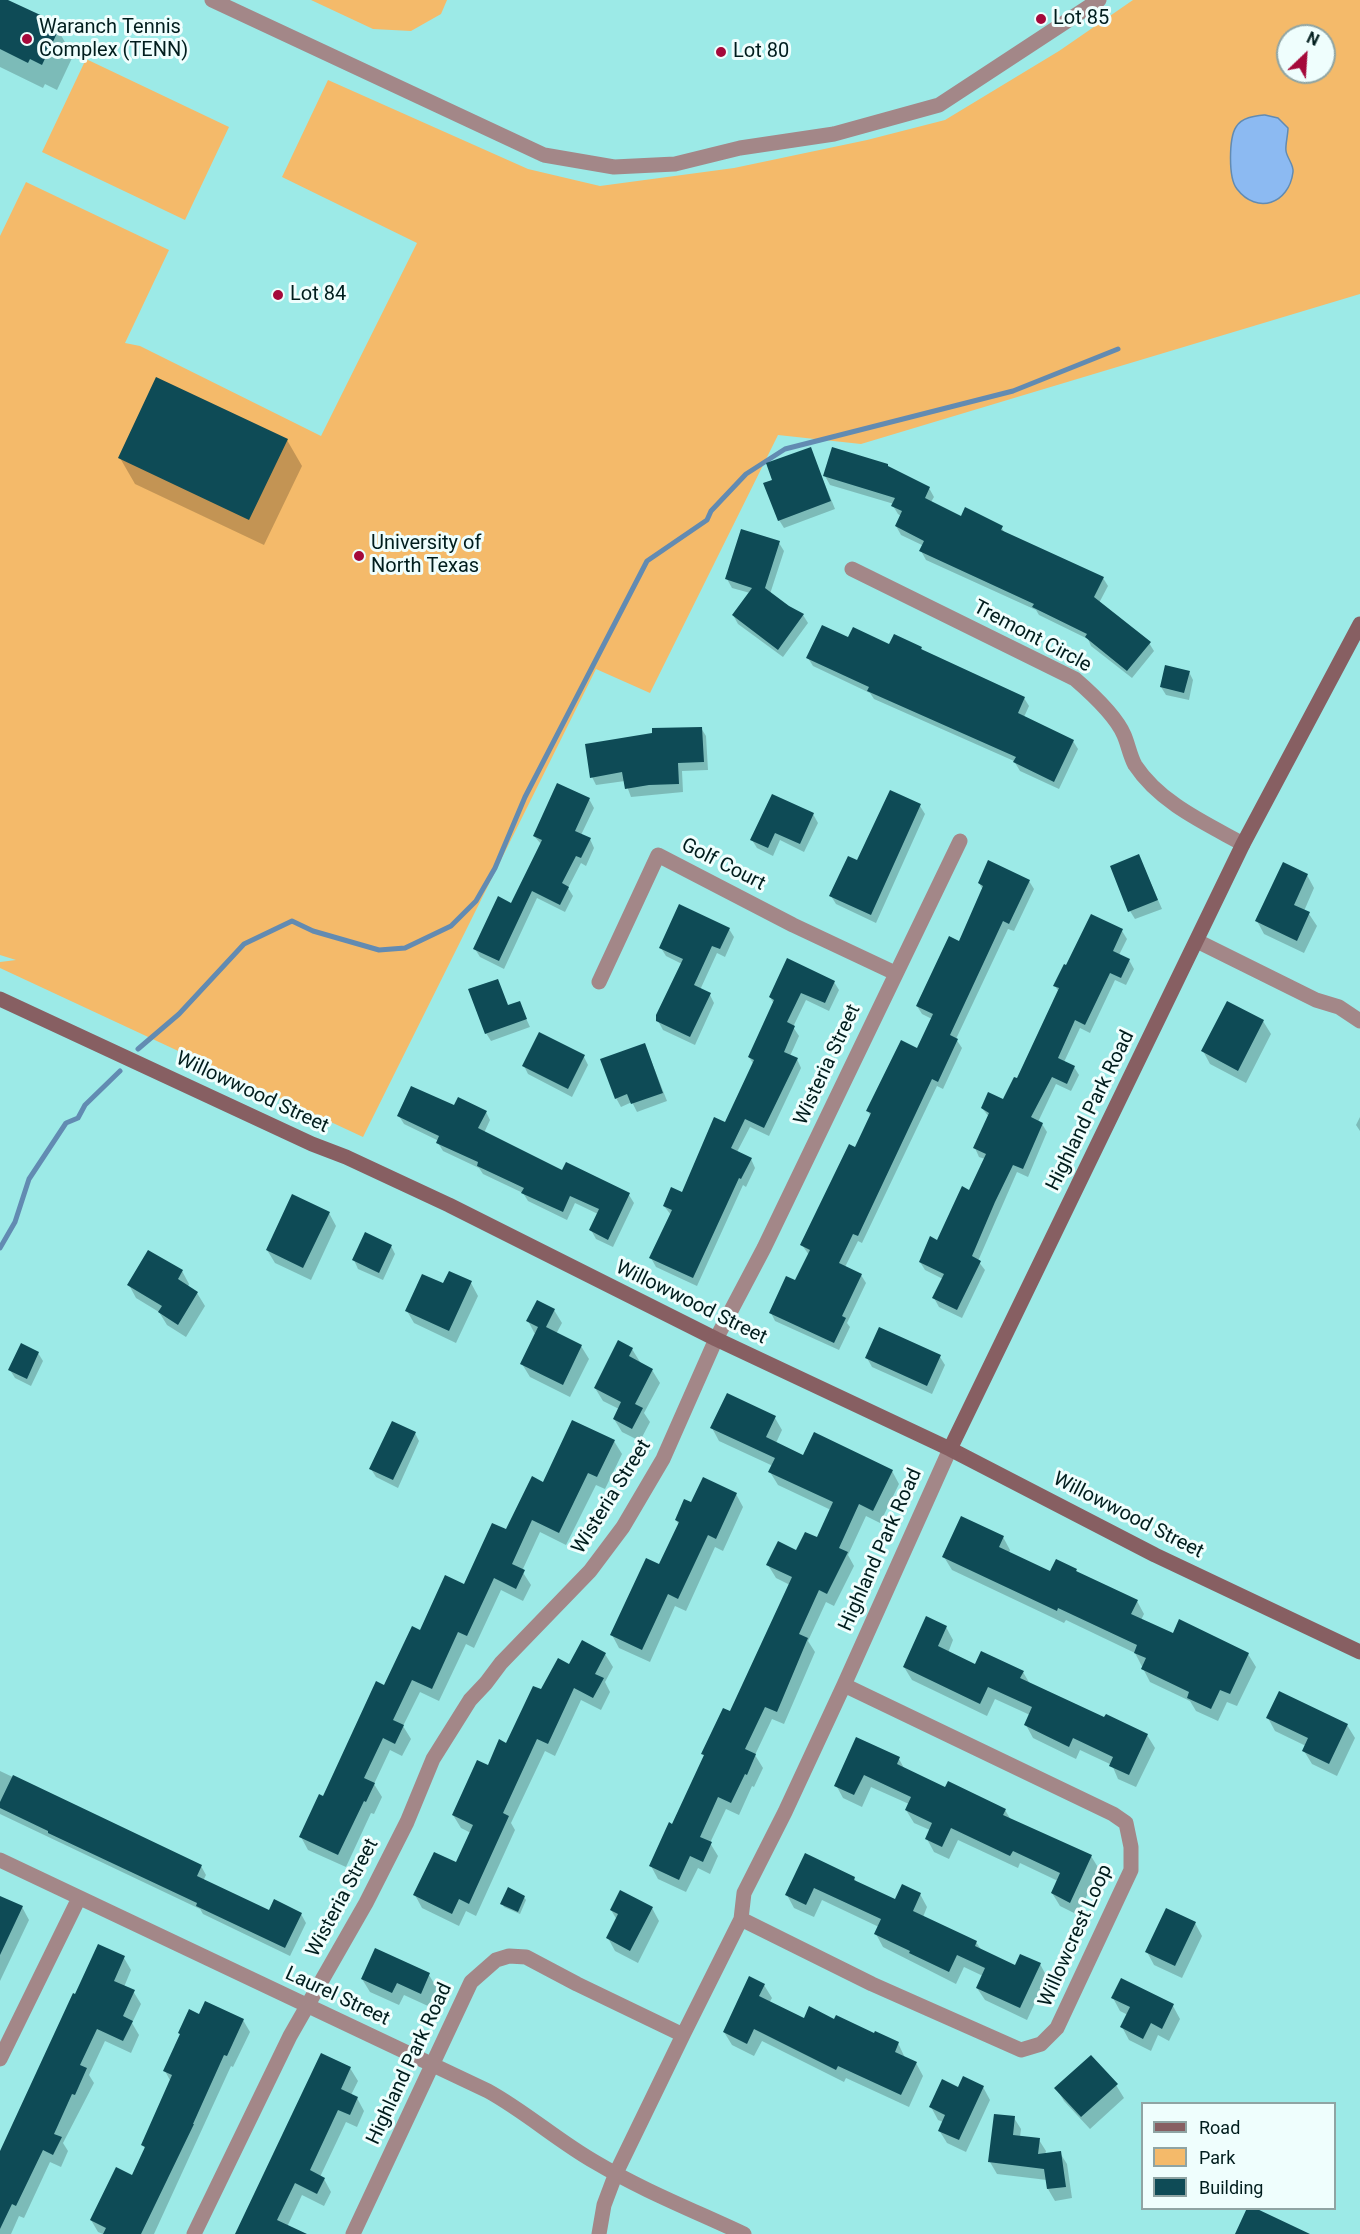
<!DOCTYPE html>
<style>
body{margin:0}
#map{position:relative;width:1360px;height:2234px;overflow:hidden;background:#9ceae7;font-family:Roboto,sans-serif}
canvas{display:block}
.legend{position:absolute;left:1141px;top:2102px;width:195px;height:108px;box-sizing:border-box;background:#effefd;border:2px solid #8fa4a3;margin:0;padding:8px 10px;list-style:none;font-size:18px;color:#001d1d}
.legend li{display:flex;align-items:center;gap:12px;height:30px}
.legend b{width:30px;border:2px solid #8fa4a3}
.north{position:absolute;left:1276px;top:24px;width:60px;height:60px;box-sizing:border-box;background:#effefd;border:2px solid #8fa4a3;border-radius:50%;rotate:25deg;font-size:16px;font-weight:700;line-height:24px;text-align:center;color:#001d1d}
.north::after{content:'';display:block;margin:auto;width:21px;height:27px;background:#a5093a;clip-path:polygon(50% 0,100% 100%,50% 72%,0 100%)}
</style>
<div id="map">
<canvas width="1360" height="2234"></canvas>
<ul class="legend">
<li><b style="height:8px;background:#875f62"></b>Road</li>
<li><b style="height:16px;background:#f4ba6a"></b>Park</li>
<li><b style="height:16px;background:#0e4b56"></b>Building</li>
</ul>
<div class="north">N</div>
</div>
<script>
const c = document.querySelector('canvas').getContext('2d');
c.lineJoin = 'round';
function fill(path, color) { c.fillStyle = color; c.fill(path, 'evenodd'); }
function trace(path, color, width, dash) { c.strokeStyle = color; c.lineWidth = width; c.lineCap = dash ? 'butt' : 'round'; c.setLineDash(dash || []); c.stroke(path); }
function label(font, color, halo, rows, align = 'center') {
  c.font = font + ' Roboto,sans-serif'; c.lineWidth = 6; c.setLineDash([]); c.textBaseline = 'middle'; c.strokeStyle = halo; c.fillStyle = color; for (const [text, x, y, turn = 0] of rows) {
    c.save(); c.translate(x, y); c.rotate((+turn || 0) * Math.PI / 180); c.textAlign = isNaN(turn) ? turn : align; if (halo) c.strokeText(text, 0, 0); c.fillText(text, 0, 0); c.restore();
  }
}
fill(new Path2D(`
 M311,0H447L441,14L411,31L373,29Z
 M1133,0H1360V294L861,444L778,435L650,693L596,669L363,1137L0,968V962L16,960L0,955V236L26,182L169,250L125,343L140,346L321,436L417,243L282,177L328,80L528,169L600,186L734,168L867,140L945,120L1059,51ZM1288,36H1324V72H1288Z
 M86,59L229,127L185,220L42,152Z`), '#f4ba6a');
const water = new Path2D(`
 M1265,115L1278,118L1288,128C1288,135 1285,146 1286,151C1287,158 1294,165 1293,172C1289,204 1257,215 1237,189C1228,178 1229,138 1236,127C1242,117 1255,116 1265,115Z`);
fill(water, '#8cbaf2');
trace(water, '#628bb2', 1.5);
fill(new Path2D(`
 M0,0H5L47,20L52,27L58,30L73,56L57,90L45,84L43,88L0,67Z
 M287,440L302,466L264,545L135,484L120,458Z
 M810,448L835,509L784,528L779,520Z
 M889,468L929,488L934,497L931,502L962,518L1001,527L1005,533L1103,578L1108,586L1099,603L1149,643L1154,651L1132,678L1091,646L1088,639L1039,615L1036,610L926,560L921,551L924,546L901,535L896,526L901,516L898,514L893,506L894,504L830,485L825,476Z
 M779,543L784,551L770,594L803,615L808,623L783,657L738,624L733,615L750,593L732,588L727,579Z
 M849,639L890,646L921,648L923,651L1024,698L1029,706L1024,717L1073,741L1078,749L1059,789L1020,771L1014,761L874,699L870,693L813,666L808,658Z
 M1189,672L1193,680L1189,700L1166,695L1161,687Z
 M701,728L706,736L708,770L682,771L683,792L631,797L625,781L596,785L592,777Z
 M890,792L920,806L925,814L876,923L836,904L831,896L857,862Z
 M589,799L594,808L581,835L590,839L594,848L586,866L581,863L568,888L573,896L565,912L537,898L504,969L480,957L475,949L512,905L542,845L534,836Z
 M813,814L818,823L804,852L780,840L773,856L757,848L752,840Z
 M1139,856L1162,909L1135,919L1130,911Z
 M1307,875L1314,888L1304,911L1309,914L1317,926L1304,953L1264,934L1257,921Z
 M1029,881L1034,889L1014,931L1008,929L956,1039L962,1048L943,1089L937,1086L862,1243L858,1241L845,1267L861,1275L866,1283L847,1323L850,1327L839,1350L775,1321L771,1313L796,1282L809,1255L802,1245L856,1149L871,1117L868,1111L918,1050L932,1019L922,1014L917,1006L960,943L983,890L979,883Z
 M729,929L734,937L725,957L717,953L700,990L710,995L714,1003L695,1045L663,1030L658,1021L682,964L666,956L661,948Z
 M1122,931L1127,939L1119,955L1129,960L1134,969L1126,985L1115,980L1090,1033L1080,1028L1064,1062L1074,1067L1079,1075L1071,1091L1056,1084L1038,1122L1042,1124L1047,1132L1028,1177L1017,1172L978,1261L985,1270L962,1318L939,1307L934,1298L943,1279L925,1270L920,1262L938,1242L970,1192L985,1159L979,1157L975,1148L989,1117L982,1108L1003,1101L1017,1080L1059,992L1055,986Z
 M497,980L509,1013L519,1003L530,1027L491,1041L486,1033Z
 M834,982L839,990L829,1011L806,1000L793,1027L799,1036L790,1056L797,1059L801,1068L769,1136L750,1127L737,1152L751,1159L755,1168L746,1187L743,1185L697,1286L656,1267L651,1258L671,1215L664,1206L682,1194L726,1124L754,1065L749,1057L774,1004L770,997Z
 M1263,1021L1271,1034L1246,1083L1210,1064L1203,1051Z
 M645,1045L667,1101L637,1112L632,1102L621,1107L616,1098Z
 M584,1057L588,1065L572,1097L528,1074L524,1066Z
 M454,1107L486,1112L490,1120L484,1133L563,1172L567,1164L629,1195L634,1203L613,1247L596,1239L591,1230L598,1214L575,1203L567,1220L528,1201L523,1193L483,1174L479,1168L443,1151L438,1143L439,1141L404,1124L399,1116Z
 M1360,1117V1131L1356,1125Z
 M329,1213L336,1226L311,1280L275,1263L267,1250Z
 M391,1246L395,1254L383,1280L358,1269L354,1260Z
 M182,1271L189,1284L188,1287L197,1293L205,1306L186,1337L167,1325L159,1312L136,1298L129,1285Z
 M471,1283L478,1296L456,1343L414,1323L407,1311L443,1285Z
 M554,1310L562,1323L556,1334L581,1346L589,1359L570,1397L530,1377L522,1364L535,1334L528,1321Z
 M632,1349L640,1362L639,1363L652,1370L660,1383L644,1413L650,1422L640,1441L622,1432L614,1419L619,1409L603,1401L595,1388Z
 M38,1353L43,1361L31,1386L15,1378L10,1370Z
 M940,1357L945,1365L932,1394L872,1367L867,1358Z
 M775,1418L782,1430L776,1443L804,1457L892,1471L899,1484L880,1523L866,1516L848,1555L854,1566L834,1606L826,1602L808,1641L815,1652L784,1724L772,1719L755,1755L763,1768L754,1787L752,1786L739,1815L726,1809L710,1843L718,1856L710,1874L698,1868L686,1892L658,1879L651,1866L673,1826L705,1757L703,1754L731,1713L790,1585L776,1578L768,1565L797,1552L818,1539L831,1510L778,1485L770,1472L773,1466L719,1441L712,1428Z
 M415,1433L419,1441L398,1488L376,1477L371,1469Z
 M614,1441L622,1454L605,1489L596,1485L566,1545L540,1532L522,1571L531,1585L523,1601L501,1590L474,1648L466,1644L439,1701L420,1692L403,1726L411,1739L402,1756L390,1750L374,1784L382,1797L374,1814L371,1813L346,1867L308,1850L301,1837L385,1687L421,1632L465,1586L544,1484Z
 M736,1494L743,1507L723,1551L715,1547L686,1611L675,1606L650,1662L619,1648L612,1635L660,1566L679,1525L676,1520L692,1504Z
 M1003,1537L1010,1550L1009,1553L1051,1573L1076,1570L1078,1574L1137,1601L1144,1614L1141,1620L1174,1635L1248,1654L1256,1667L1237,1706L1227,1702L1218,1721L1196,1711L1190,1701L1150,1682L1135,1653L1066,1620L1064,1623L952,1570L944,1557Z
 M946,1627L953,1640L948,1653L976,1666L1023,1672L1030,1684L1105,1719L1147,1735L1155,1748L1136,1787L1118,1779L1112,1765L1080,1750L1076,1759L1033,1738L1026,1725L1030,1715L995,1699L987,1716L912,1680L904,1667Z
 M605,1654L613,1667L605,1682L610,1692L601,1710L581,1700L555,1756L545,1751L511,1823L515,1830L476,1916L466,1911L459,1926L422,1908L415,1895L457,1864L471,1833L461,1828L453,1815L488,1767L507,1745L542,1691L570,1666Z
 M1268,1718L1347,1725L1355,1738L1337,1776L1312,1764L1304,1751L1306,1746L1275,1731Z
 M899,1759L905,1770L946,1789L1005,1810L1011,1820L1091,1856L1099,1869L1078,1915L1060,1906L1052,1893L1058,1881L1020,1863L1018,1868L958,1840L949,1859L934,1852L927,1839L930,1830L914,1823L906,1810L909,1804L871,1787L862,1807L843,1798L836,1785Z
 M0,1771L201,1866L206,1875L203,1881L269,1912L301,1914L306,1923L290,1956L203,1914L200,1909L0,1814Z
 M854,1878L857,1883L896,1901L920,1894L927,1907L923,1917L976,1942L982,1951L1016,1967L1040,1964L1047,1977L1027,2020L985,2000L977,1988L983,1976L964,1967L956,1984L883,1947L876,1934L879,1927L822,1900L814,1917L794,1908L787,1895Z
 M0,1897L22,1907L29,1920L0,1981Z
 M524,1897L526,1900L520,1914L504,1907L502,1903Z
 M652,1908L659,1921L638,1963L615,1951L608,1938L617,1920L611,1910Z
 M1195,1923L1202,1936L1182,1978L1154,1965L1147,1952Z
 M376,1950L429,1975L437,1988L428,2006L404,1995L399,2005L370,1992L362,1979Z
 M124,1958L131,1970L124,1987L133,1991L141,2004L132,2023L139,2035L131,2053L105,2041L89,2075L94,2083L63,2143L68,2151L61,2167L50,2162L24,2218L19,2216L11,2234H0V2154L76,1996Z
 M764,1985L772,1998L769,2003L804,2020L835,2021L898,2043L905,2058L916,2063L923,2076L909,2107L846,2078L844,2082L762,2041L754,2056L732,2045L724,2032Z
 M1113,1998L1173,2006L1180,2019L1169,2041L1158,2035L1151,2051L1129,2040L1122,2027L1128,2015L1120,2011Z
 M200,2016L243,2020L250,2032L233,2067L231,2066L154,2234H103L98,2232L91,2220L133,2177L146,2150L143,2145L171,2082L165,2071L181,2036L179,2033Z
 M350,2068L358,2081L351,2095L357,2098L364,2111L357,2127L346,2122L320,2177L324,2179L331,2192L324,2206L302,2195L286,2229L289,2234H237Z
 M1116,2085L1124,2098L1090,2129L1064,2101L1056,2088Z
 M983,2087L990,2100L966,2152L947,2143L939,2130L943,2122L938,2120L931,2107L959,2089Z
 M1014,2118L1021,2129L1020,2137L1039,2140L1046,2151L1045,2155L1060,2153L1067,2164L1072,2198L1055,2201L1048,2189L1047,2180L997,2174L990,2162Z`), '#0003');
trace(new Path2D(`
 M138,1049L179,1014L244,944L292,921L313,931L379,950L405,948L451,926L476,901L495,868L525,797L647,561L707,520L711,511L746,474L785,449L1013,391L1118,349
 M0,1248L15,1222L29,1179L66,1123L78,1118L85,1105L120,1071`), '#628bb2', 5);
fill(new Path2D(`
 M0,0H8L49,19L47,23L59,29L42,65L30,59L28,63L0,49Z
 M156,377L288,439L249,520L118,458Z
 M811,447L831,501L778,521L763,483L772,480L766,463Z
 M832,447L888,464V466L930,487L925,498L961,516L965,507L1003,526L1001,530L1104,577L1094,597L1151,642L1127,671L1085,637L1087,634L1032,607L1034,604L919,551L924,541L895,526L902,511L891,506L895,498L823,476Z
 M741,529L780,541L765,588L789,606L804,614L778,650L732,615L752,588L725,579Z
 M822,625L848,637L853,627L889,644L894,634L922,647L921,649L1025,697L1018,713L1074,740L1054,782L1013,762L1016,757L867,691L869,687L806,658Z
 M1165,665L1190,671L1184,693L1160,687Z
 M702,727L704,762L678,763L679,784L649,785L625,789L622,772L590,778L585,744L652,733V728Z
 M557,783L590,798L575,831L591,838L581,858L576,856L562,883L569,887L560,905L532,891L499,961L473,949L498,896L511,903L542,840L533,836Z
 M890,790L921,804L871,915L829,896L848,856L857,860Z
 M772,794L814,813L800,844L775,833L768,848L750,840Z
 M1139,854L1158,900L1128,912L1110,866Z
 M988,860L1030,880L1009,924L1003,921L950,1035L958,1039L938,1082L932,1079L858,1236L853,1234L839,1263L862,1274L842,1316L846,1318L834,1343L769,1313L786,1276L795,1280L810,1250L800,1245L849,1144L855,1147L871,1113L866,1111L901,1040L917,1048L933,1014L916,1006L949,936L959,941L983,886L978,883Z
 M1283,862L1308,874L1294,905L1310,912L1297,941L1255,921Z
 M679,904L730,928L720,949L712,946L694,985L711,993L690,1037L656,1021V1015L683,959L659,948Z
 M1091,914L1123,929L1113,951L1130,959L1121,978L1110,973L1085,1025L1075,1020L1058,1058L1075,1066L1067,1084L1052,1077L1031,1117L1043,1123L1023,1169L1013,1165L995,1202L972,1256L981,1261L957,1310L932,1298L944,1274L919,1262L930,1236L937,1240L962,1186L969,1190L986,1154L973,1148L989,1113L981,1108L988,1092L1003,1099L1014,1077L1017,1078L1059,988L1053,986L1064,964L1066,965Z
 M787,958L835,981L825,1003L801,993L787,1022L795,1026L784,1052L798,1058L764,1128L745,1119L731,1148L752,1158L741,1179L739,1178L693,1278L649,1258L672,1210L663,1206L671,1187L682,1192L714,1117L725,1122L754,1060L748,1057L774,1000L769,997Z
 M498,979L508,1005L520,1001L527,1019L485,1034L468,989Z
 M1227,1001L1264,1020L1238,1071L1201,1051Z
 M539,1032L585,1055L568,1089L522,1066Z
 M645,1043L663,1093L631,1104L627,1094L615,1099L600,1059Z
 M411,1086L454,1105L458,1097L487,1111L478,1128L562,1170L566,1162L630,1193L608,1240L589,1230L599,1209L570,1196L563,1212L521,1193L524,1188L477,1166L478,1162L436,1143L439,1136L397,1116Z
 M292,1194L330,1212L303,1268L266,1250Z
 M365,1232L392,1245L379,1273L352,1260Z
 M148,1250L183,1270L178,1279L198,1292L178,1325L158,1312L162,1306L127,1285Z
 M449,1271L472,1281L449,1331L405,1311L422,1274L443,1283Z
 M537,1300L555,1309L546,1327L582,1345L563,1385L520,1364L538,1327L526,1321Z
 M879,1327L941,1355L927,1386L865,1358Z
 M618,1340L633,1348L629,1356L653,1369L635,1404L643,1408L632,1429L613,1419L621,1402L594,1388Z
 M21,1343L39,1352L27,1379L8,1370Z
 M727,1393L776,1416L766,1437L803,1455L814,1432L893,1470L873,1511L859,1504L839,1548L848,1552L827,1594L819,1590L799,1634L808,1638L777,1712L765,1707L745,1749L756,1754L747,1775L745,1774L731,1803L718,1797L700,1837L712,1842L703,1862L690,1856L679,1880L649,1866L669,1822L672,1824L704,1755L701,1754L723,1708L730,1711L792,1577L766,1565L778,1541L796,1550L805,1532L817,1537L833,1502L768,1472L775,1458L710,1428Z
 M572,1420L615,1440L597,1477L588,1473L559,1533L532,1520L512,1564L525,1570L516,1589L494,1578L467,1636L458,1632L432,1689L412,1680L393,1720L404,1725L395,1744L383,1738L364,1778L375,1783L366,1802L364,1801L338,1855L299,1837L319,1794L323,1796L376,1681L384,1685L412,1626L420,1630L445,1575L464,1584L492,1523L506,1529L532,1476L543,1482Z
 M392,1421L416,1432L393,1480L369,1469Z
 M703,1477L737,1493L716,1539L708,1535L678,1599L668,1594L642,1650L610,1635L646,1558L659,1564L679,1522L675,1520L684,1499L691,1502Z
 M961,1516L1004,1536L999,1547L1050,1571L1056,1559L1077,1569L1076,1571L1138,1600L1131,1614L1173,1633L1179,1619L1249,1653L1230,1694L1220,1690L1211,1709L1187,1698L1189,1692L1141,1669L1146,1658L1134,1653L1137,1645L1058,1608L1057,1611L942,1557Z
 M926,1616L947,1626L938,1646L975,1664L981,1651L1024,1671L1020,1678L1104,1717L1106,1714L1148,1734L1129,1775L1109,1766L1113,1757L1073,1738L1069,1747L1024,1725L1032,1707L988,1687L980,1704L903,1667Z
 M582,1640L606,1653L595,1674L604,1678L593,1698L574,1688L548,1744L537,1739L503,1813L509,1816L469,1904L459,1899L452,1914L413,1895L434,1852L456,1862L473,1825L452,1815L477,1760L488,1765L499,1739L506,1743L533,1686L541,1689L558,1658L569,1664Z
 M1279,1691L1348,1724L1329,1764L1302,1751L1308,1738L1266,1718Z
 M856,1737L900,1757L897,1764L945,1787L948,1781L1006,1809L1003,1815L1092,1855L1070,1903L1051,1893L1060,1873L1013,1851L1010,1856L951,1828L942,1847L925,1839L932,1823L905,1810L911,1797L864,1775L854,1795L834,1786Z
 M13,1775L202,1865L197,1876L269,1910L274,1899L302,1913L285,1948L196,1906L197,1903L48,1833V1831L0,1808V1802Z
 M805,1853L855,1877L854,1880L895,1899L902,1884L921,1893L913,1911L977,1941L975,1946L1015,1965L1020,1954L1041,1963L1020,2008L976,1988L985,1968L957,1955L949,1972L909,1953L910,1951L874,1934L881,1919L814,1888L806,1905L785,1895Z
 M508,1887L525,1896L518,1912L500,1904Z
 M620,1890L653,1907L630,1951L606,1938L618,1914L610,1910Z
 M0,1896L23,1906L0,1955Z
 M1166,1908L1196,1922L1175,1966L1145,1952Z
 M98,1944L125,1956L114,1981L135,1990L123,2016L133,2021L123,2041L97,2029L80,2065L87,2068L75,2095L72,2094L54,2134L62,2137L53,2155L43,2150L16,2206L12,2204L0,2229V2151L73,1993L75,1994Z
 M375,1948L430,1973L421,1994L397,1983L392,1993L361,1979Z
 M749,1976L765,1984L759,1996L804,2018L809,2006L834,2019L836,2015L874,2033L875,2031L899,2042L895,2052L917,2062L901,2095L838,2066L836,2070L754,2029L747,2044L723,2032Z
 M1121,1978L1174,2004L1162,2029L1151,2023L1143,2039L1120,2027L1130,2007L1111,1998Z
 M205,2001L244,2019L227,2056L224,2055L193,2124H194L141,2234H103L106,2228L90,2220L116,2167L132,2175L145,2147L141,2145L172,2075L163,2071L180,2034L178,2033L189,2009L199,2014Z
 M321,2053L351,2067L341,2089L358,2097L350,2115L338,2110L310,2170L325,2178L317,2194L295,2183L277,2220L307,2234H235Z
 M1091,2055L1118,2084L1081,2117L1054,2088Z
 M963,2076L984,2086L959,2140L938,2131L945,2115L929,2107L942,2079L958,2087Z
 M994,2114L1015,2116L1013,2135L1040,2138L1038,2154L1061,2151L1066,2187L1047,2189L1044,2169L988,2162Z
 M1247,2208H1255L1310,2234H1235Z`), '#0e4b56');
trace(new Path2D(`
 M212,0L544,155L614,167L675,164L740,148L834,134L939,105L1099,0
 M852,569L1075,679C1090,692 1116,716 1124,735C1128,744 1130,756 1135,765C1160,803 1205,823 1243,844
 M1197,941L1316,1000L1339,1007L1360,1021
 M599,982L658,855L793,925L895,973
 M0,1860L488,2091C526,2112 558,2141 595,2162C642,2190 695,2211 744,2234
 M741,1919L872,1984L1021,2050L1041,2044L1057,2028L1131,1870V1847L1126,1823L1113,1814L844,1685
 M0,2059L79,1898
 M194,2234L290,2036L366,1903L407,1822L433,1759L470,1700L486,1683L501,1663L590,1571L623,1527L663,1459L716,1339L764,1248L960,841
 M353,2234L471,1982L496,1960L509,1956L526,1957L577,1984L683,2035L741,1919L744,1893L785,1812L844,1685L950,1449
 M599,2234L604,2205L616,2173L683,2035`), '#a38788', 15);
trace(new Path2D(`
 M0,999L312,1144L346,1157L449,1205L716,1339L950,1449L1155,1555L1360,1652
 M950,1449L1243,844L1360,624`), '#875f62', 15);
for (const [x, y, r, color] of [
 [1041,19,6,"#a5093a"],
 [27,39,6,"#a5093a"],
 [721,52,6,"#a5093a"],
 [278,295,6,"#a5093a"],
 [359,556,6,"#a5093a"]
]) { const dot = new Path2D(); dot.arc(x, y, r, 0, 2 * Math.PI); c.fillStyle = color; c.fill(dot); trace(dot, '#effefd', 2); }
label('20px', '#001d1d', '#effefd', [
 ["Lot 85",1053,19],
 ["Waranch Tennis",39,28],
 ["Complex (TENN)",39,51],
 ["Lot 80",733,52],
 ["Lot 84",290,295],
 ["University of",371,544],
 ["North Texas",371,567]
], 'left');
label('20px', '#001d1d', '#effefd', [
 ["Tremont Circle",1032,637,28],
 ["Golf Court",723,865,27],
 ["Wisteria Street",828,1065,-65],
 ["Willowwood Street",252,1093,25],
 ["Highland Park Road",1091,1111,-64],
 ["Willowwood Street",691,1303,26],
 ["Wisteria Street",612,1497,-58],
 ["Willowwood Street",1128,1516,27],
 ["Highland Park Road",881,1550,-66],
 ["Wisteria Street",343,1898,-62],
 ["Willowcrest Loop",1076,1936,-66],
 ["Laurel Street",337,1997,25],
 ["Highland Park Road",410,2064,-65]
]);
</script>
